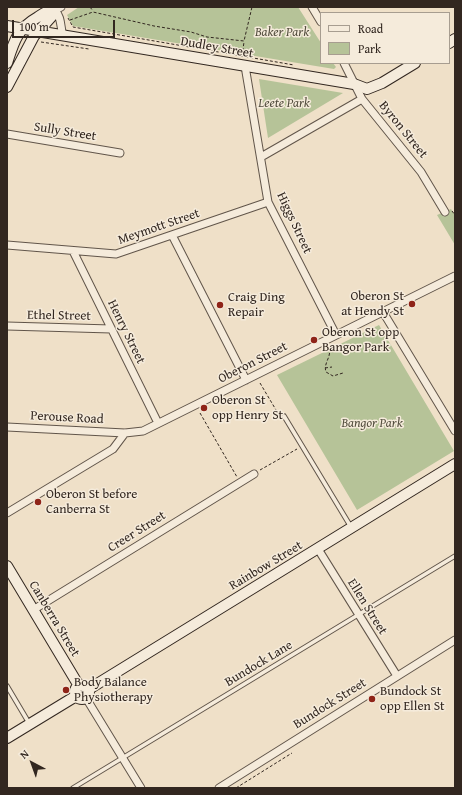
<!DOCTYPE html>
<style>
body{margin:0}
#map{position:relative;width:462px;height:795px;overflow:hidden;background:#efe0c8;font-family:"Gentium Book Plus",serif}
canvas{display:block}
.frame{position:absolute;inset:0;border:8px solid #322720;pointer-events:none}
.legend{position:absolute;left:320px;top:12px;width:130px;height:52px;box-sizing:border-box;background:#f5ebdb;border:1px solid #a79d90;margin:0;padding:5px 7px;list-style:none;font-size:12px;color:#322720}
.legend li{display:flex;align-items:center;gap:8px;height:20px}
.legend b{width:20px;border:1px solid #a79d90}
.north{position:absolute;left:12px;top:743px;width:40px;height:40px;-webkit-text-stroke:3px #f5ebdb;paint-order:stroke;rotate:319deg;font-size:11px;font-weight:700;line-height:16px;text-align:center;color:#322720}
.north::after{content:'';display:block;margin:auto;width:14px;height:18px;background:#322720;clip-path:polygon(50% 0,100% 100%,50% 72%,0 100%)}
.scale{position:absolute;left:12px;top:20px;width:103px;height:18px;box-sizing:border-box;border:2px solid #322720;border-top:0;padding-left:5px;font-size:12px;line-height:14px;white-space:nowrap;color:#322720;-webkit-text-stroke:3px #f5ebdb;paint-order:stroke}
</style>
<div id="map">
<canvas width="462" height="795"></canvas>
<div class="frame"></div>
<ul class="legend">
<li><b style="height:5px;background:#f5ebdb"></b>Road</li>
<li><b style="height:11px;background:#b6c398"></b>Park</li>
</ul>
<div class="north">N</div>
<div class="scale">100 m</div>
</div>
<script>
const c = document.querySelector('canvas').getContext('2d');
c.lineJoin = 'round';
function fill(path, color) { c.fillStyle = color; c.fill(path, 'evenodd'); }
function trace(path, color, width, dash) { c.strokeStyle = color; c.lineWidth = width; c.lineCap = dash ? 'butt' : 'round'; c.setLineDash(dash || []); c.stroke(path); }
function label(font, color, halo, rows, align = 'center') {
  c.font = font + ' "Gentium Book Plus",serif'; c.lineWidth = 3; c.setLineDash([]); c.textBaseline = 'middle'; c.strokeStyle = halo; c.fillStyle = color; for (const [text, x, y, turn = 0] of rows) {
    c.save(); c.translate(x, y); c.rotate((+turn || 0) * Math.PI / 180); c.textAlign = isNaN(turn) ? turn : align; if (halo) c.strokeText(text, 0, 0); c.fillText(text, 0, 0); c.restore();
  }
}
fill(new Path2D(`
 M79,7H298L321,43V63H333L336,67L334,69L73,26L67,15Z
 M259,79L343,93L268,138Z
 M451,209L455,215V245L437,215Z
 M379,325L454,451L357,510L277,375Z`), '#b6c398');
const lane = new Path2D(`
 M284,416L351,527
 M7,686L29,723
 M73,788L455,556`);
const street = new Path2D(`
 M61,7L55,10C62,18 60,26 63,36
 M312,7L321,22
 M344,63L362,99L421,172L445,212
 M245,66L268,202L336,335
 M7,134L120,153
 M261,157L362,99
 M172,235L246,380
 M7,245L116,254L268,202
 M73,251L158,423
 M383,312L455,431
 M7,326L111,329
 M7,427L125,433L143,431L455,276
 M7,513L113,449L125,433
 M318,549L397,676
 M33,610L254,474
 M86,698L141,788
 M219,788L455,640`);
const secondary = new Path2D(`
 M7,26L354,84L367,89L382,83L415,63
 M449,43L455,39
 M7,63C14,41 17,29 38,17C44,13 48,10 55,10
 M7,87L34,36L53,15L55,10
 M7,566L79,686
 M75 692a7 7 0 1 1 14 0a7 7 0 1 1-14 0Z
 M89,689L455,464
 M7,738L76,696`);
trace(lane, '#61554a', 5.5);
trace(street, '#61554a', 9);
trace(secondary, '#322720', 12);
trace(new Path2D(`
 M90,7L93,11
 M68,18L73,27L294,65
 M70,20L93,12L154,26L191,32L207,37L244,41L252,7
 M41,42L89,49
 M242,56L244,42
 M452,211L455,215
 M329,348C332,357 323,363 326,372L333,376L343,373
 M325,368L332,367
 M260,383L279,415
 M200,413L237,477
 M260,470L297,449
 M236,788L292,753`), '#322720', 1, [3, 2]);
trace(lane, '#f5ebdb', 3.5);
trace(street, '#f5ebdb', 7);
trace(secondary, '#f5ebdb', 10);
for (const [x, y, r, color] of [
 [412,304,4,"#8f2418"],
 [220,305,4,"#8f2418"],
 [314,340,4,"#8f2418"],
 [204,408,4,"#8f2418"],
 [38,502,4,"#8f2418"],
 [66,690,4,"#8f2418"],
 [372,699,4,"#8f2418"]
]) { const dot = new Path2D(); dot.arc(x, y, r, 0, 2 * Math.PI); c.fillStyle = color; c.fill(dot); trace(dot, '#f5ebdb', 1.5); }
label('italic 13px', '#534e3e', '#f5ebdb', [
 ["Baker Park",282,33],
 ["Leete Park",284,104],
 ["Bangor Park",372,424]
]);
label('13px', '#322720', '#f5ebdb', [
 ["Dudley Street",217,48,10],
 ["Byron Street",403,130,51],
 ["Sully Street",65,132,9],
 ["Higgs Street",294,223,65],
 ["Meymott Street",159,227,-19],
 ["Ethel Street",59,316,1],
 ["Henry Street",126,332,64],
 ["Oberon Street",253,363,-27],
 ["Perouse Road",67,418,3],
 ["Creer Street",137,532,-32],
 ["Rainbow Street",266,566,-31],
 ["Ellen Street",367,607,58],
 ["Canberra Street",54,619,59],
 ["Bundock Lane",259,664,-31],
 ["Bundock Street",330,704,-32]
]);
label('13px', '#322720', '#f5ebdb', [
 ["Oberon St",404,297,"right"],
 ["at Hendy St",404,312,"right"],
 ["Craig Ding",228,298],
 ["Repair",228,313],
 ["Oberon St opp",322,333],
 ["Bangor Park",322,348],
 ["Oberon St",212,401],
 ["opp Henry St",212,416],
 ["Oberon St before",46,495],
 ["Canberra St",46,510],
 ["Body Balance",74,683],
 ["Physiotherapy",74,698],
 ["Bundock St",380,692],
 ["opp Ellen St",380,707]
], 'left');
</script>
